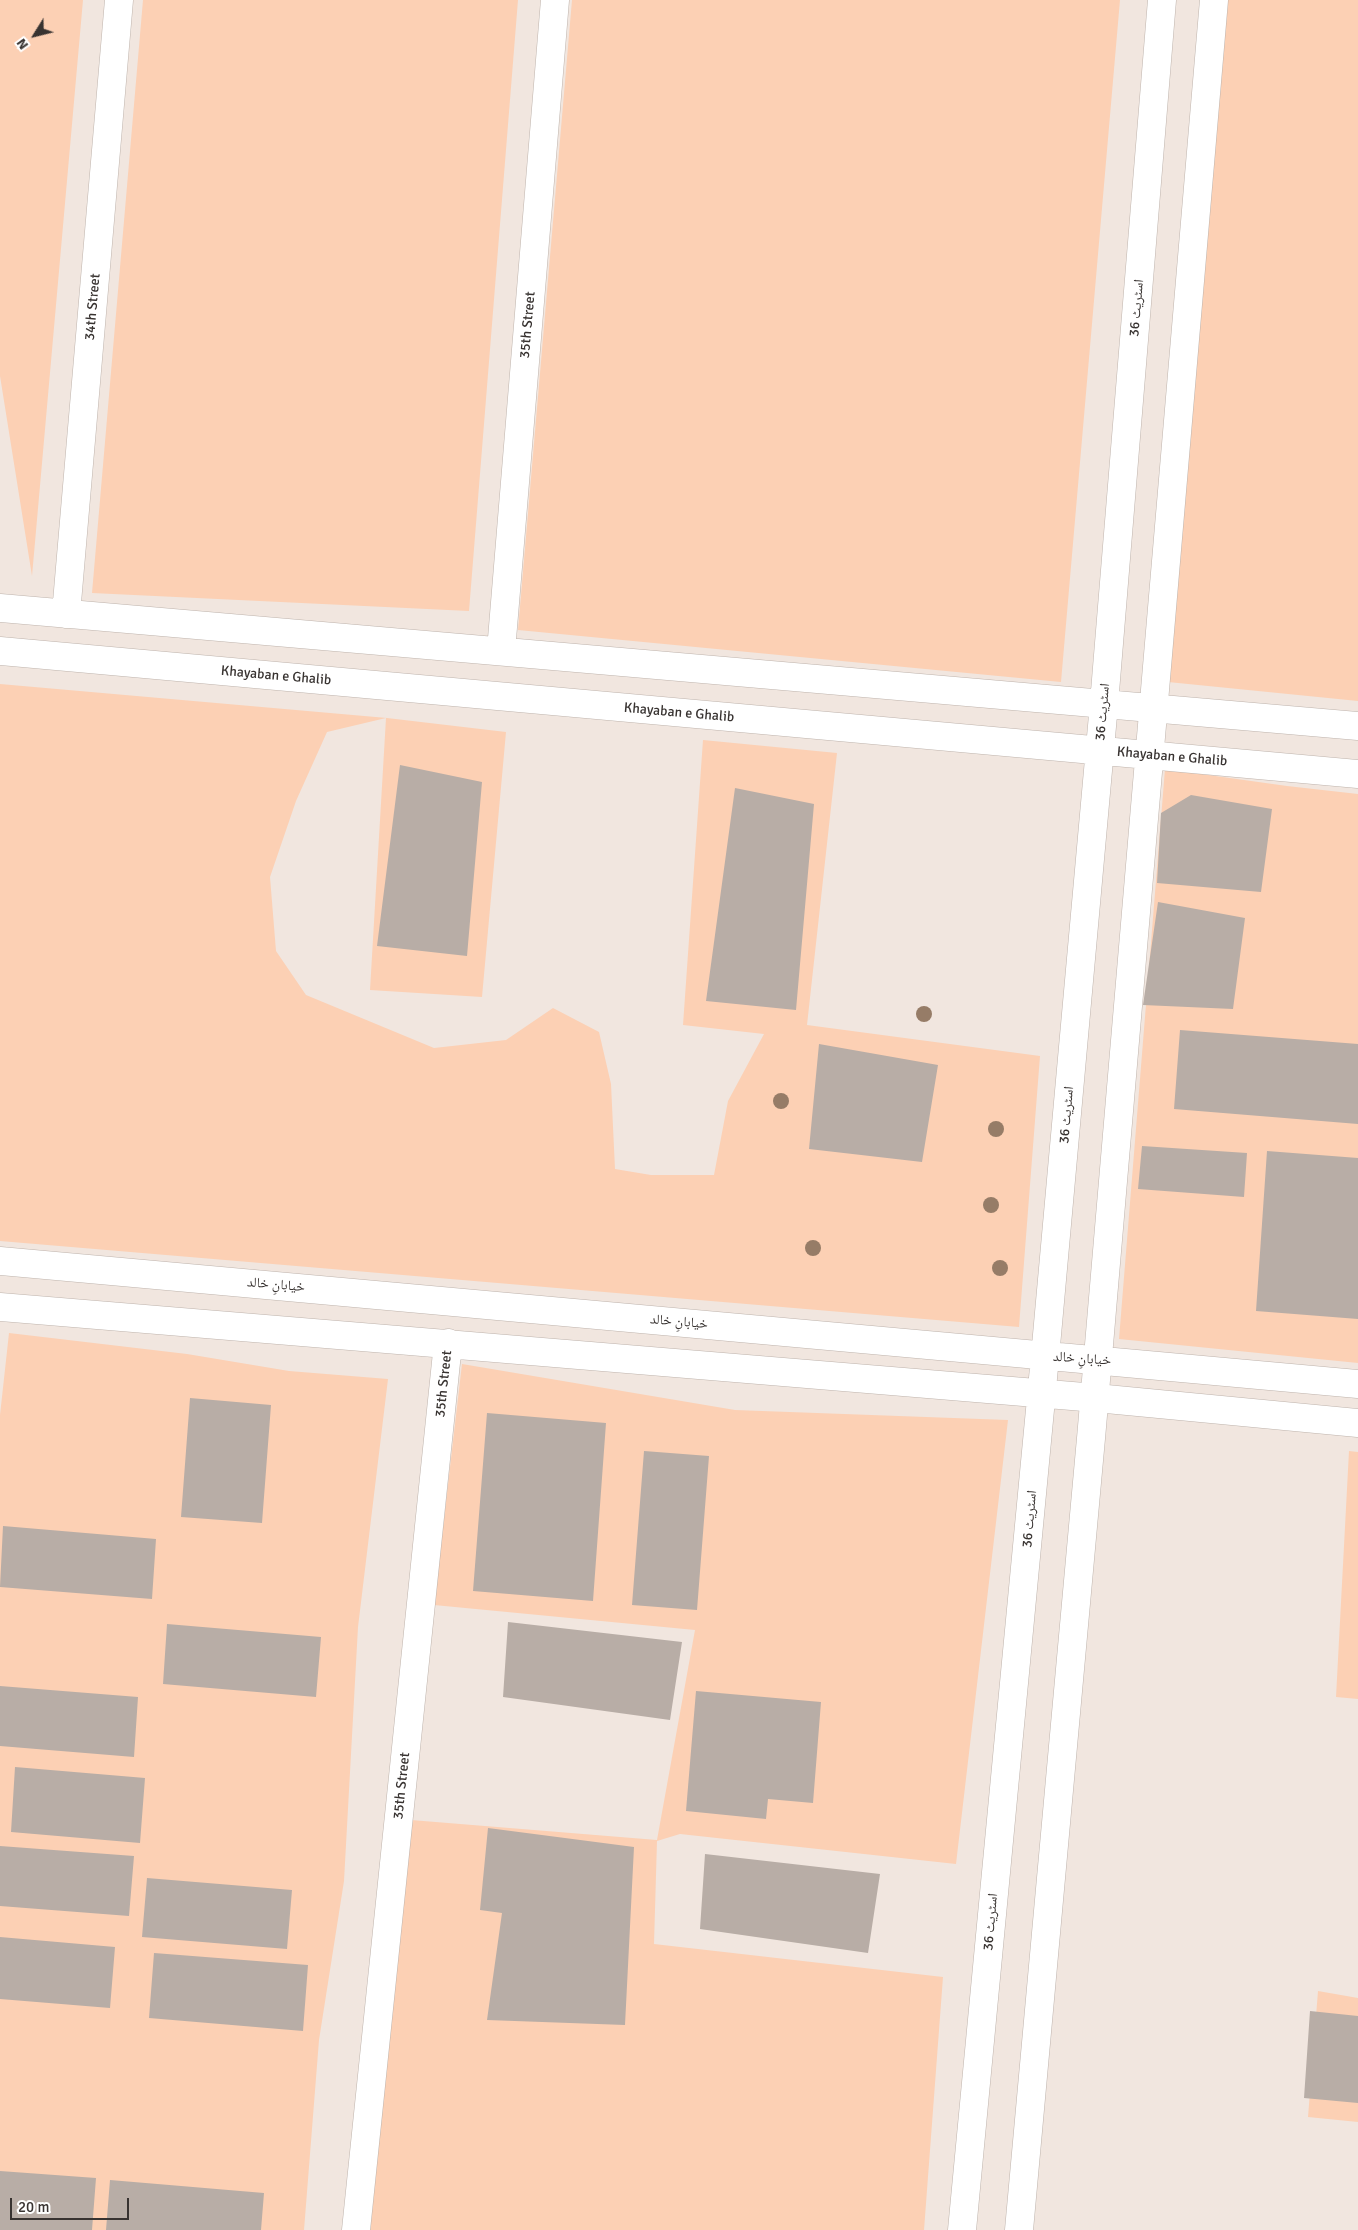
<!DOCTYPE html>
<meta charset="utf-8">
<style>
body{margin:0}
#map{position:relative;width:1358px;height:2230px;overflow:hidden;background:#f1e6df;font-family:Signika,sans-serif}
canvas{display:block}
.north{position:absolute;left:10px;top:10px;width:50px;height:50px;-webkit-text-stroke:4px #fff;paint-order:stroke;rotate:234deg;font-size:14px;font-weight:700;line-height:20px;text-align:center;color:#383331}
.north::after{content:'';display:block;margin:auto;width:18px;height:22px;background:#383331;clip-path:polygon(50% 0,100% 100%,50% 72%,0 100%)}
.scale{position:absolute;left:10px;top:2198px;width:119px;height:22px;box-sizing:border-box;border:2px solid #383331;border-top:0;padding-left:6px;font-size:15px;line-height:18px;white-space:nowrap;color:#383331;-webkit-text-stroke:4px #fff;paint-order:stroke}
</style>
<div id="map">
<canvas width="1358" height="2230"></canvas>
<div class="north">N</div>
<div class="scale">20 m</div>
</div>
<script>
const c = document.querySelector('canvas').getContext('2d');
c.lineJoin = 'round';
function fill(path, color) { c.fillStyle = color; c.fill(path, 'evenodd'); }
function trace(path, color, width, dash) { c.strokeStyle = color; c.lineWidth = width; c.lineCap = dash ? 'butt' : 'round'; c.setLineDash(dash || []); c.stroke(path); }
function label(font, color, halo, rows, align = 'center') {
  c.font = font + ' Signika,"Noto Naskh Arabic",sans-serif'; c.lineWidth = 4; c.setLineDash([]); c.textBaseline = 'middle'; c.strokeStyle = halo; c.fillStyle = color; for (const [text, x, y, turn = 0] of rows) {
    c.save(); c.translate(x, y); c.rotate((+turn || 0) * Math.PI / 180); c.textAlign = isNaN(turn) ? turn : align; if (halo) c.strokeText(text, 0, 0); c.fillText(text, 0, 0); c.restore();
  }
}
fill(new Path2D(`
 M0,0H83L32,576L0,376Z
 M143,0H518L469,611L92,593Z
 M572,0H1120L1061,682L518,630Z
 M1227,0H1358V701L1168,682Z
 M0,684L387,718L506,732L482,997L370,990L386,718L327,732L296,801L270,877L276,951L306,995L434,1048L506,1040L553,1008L599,1032L611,1084L615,1169L651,1175H714L728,1101L764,1034L683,1025L703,740L837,753L807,1025L1040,1056L1019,1327L0,1241Z
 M1165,769L1287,786L1358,794V1363L1119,1339Z
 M9,1333L187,1354L289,1371L388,1379L358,1627L344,1881L319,2040L304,2230H0V1415Z
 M462,1364L735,1410L1008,1420L956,1864L680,1834L657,1841L654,1944L943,1977L924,2230H370L411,1820L657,1840L695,1630L434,1605Z
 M1349,1451L1358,1452V1699L1336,1697Z
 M1318,1991L1358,1998V2122L1308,2117Z`), '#fcd0b4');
fill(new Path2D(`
 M400,765L482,782L467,956L377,946Z
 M735,788L814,804L796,1010L706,1001Z
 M1191,795L1272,809L1261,892L1157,883L1161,813Z
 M1158,902L1245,918L1233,1009L1143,1005Z
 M1180,1030L1358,1044V1124L1174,1109Z
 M819,1044L938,1065L922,1162L809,1149Z
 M1142,1146L1247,1153L1244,1197L1138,1189Z
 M1267,1151L1358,1158V1319L1256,1311Z
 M190,1398L271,1405L262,1523L181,1517Z
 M487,1413L606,1423L593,1601L473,1591Z
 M644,1451L709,1456L697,1610L632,1605Z
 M3,1526L156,1539L152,1599L0,1587Z
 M508,1622L682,1642L670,1720L503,1697Z
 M167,1624L321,1637L316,1697L163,1684Z
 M0,1686L138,1697L134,1757L0,1746Z
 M696,1691L821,1702L813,1803L768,1799L766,1819L686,1811Z
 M15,1767L145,1778L140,1843L11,1832Z
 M488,1828L634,1847L625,2025L487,2020L502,1913L480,1910Z
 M0,1846L134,1856L129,1916L0,1906Z
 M705,1854L880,1874L868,1953L700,1929Z
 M147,1878L292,1890L287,1949L142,1937Z
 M0,1937L115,1947L110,2008L0,1999Z
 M154,1953L308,1965L303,2031L149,2018Z
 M1310,2011L1358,2016V2103L1304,2098Z
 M0,2171L96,2178L92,2230H0Z
 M110,2180L264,2193L261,2230H106Z`), '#b8ada6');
const minor = new Path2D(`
 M0,608L1358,726
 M66,614L119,0
 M0,651L1358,774
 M501,651L555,0
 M0,1261L1358,1384
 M0,1307L1096,1398L1358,1423
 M356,2230L448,1343
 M962,2230L1045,1357L1104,704L1162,0
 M1019,2230C1088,1487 1153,744 1214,0`);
trace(minor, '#beb3ac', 29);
trace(minor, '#fff', 28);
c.fillStyle = '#967c67';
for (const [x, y] of [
 [924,1014],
 [781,1101],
 [996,1129],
 [991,1205],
 [813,1248],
 [1000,1268]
]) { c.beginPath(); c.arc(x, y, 8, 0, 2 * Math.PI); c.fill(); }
label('14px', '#383331', '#fff', [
 ["34th Street",93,307,-85],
 ["اسٹریٹ 36",1137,308,-85],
 ["35th Street",528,325,-85],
 ["Khayaban e Ghalib",276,676,5],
 ["اسٹریٹ 36",1103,712,-85],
 ["Khayaban e Ghalib",679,713,5],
 ["Khayaban e Ghalib",1172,757,5],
 ["اسٹریٹ 36",1067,1115,-85],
 ["خیابانِ خالد",276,1285,5],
 ["خیابانِ خالد",679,1322,5],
 ["خیابانِ خالد",1082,1359,4],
 ["35th Street",444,1384,-84],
 ["اسٹریٹ 36",1030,1519,-85],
 ["35th Street",402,1786,-84],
 ["اسٹریٹ 36",991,1922,-85]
]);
</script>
